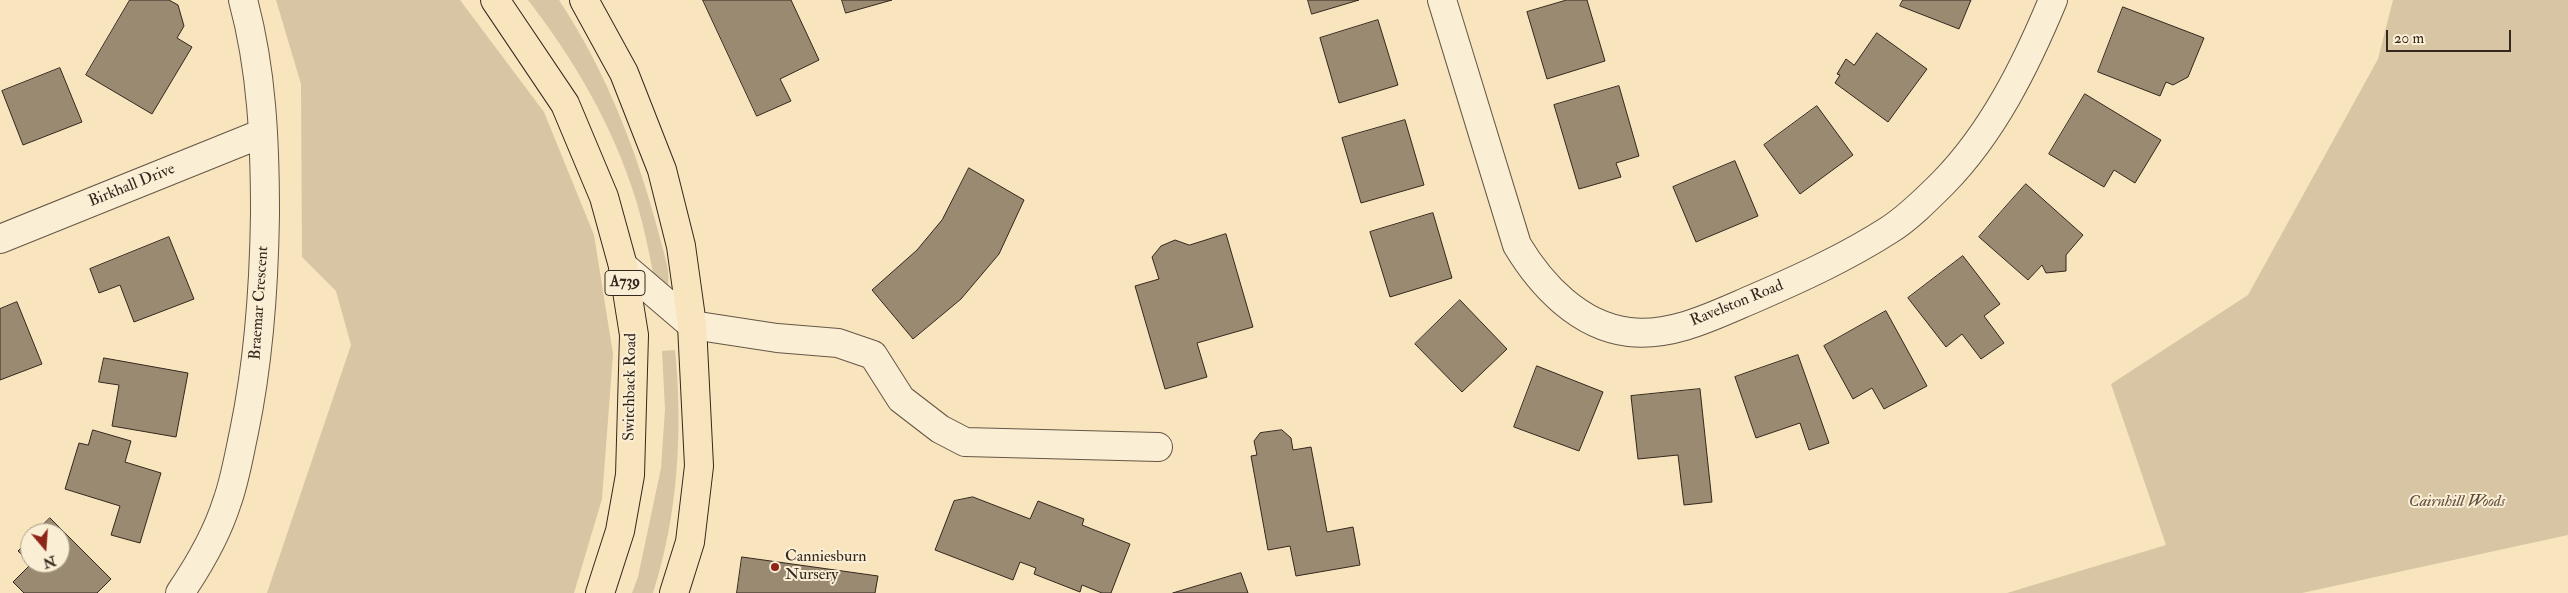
<!DOCTYPE html>
<style>
body{margin:0}
#map{position:relative;width:2568px;height:593px;overflow:hidden;background:#f8e5be;font-family:"IM FELL Double Pica",serif}
canvas{display:block}
.north{position:absolute;left:20px;top:523px;width:50px;height:50px;box-sizing:border-box;background:#faeed5;border:1px solid #ab9e8c;border-radius:50%;rotate:162deg;font-size:14px;font-weight:700;line-height:20px;text-align:center;color:#34271e}
.north::after{content:'';display:block;margin:auto;width:18px;height:22px;background:#8f2418;clip-path:polygon(50% 0,100% 100%,50% 72%,0 100%)}
.scale{position:absolute;left:2386px;top:30px;width:125px;height:22px;box-sizing:border-box;border:2px solid #34271e;border-top:0;padding-left:6px;font-size:15px;line-height:18px;white-space:nowrap;color:#34271e;-webkit-text-stroke:4px #faeed5;paint-order:stroke}
</style>
<div id="map">
<canvas width="2568" height="593"></canvas>
<div class="north">N</div>
<div class="scale">20 m</div>
</div>
<script>
const c = document.querySelector('canvas').getContext('2d');
c.lineJoin = 'round';
function fill(path, color) { c.fillStyle = color; c.fill(path, 'evenodd'); }
function trace(path, color, width, dash) { c.strokeStyle = color; c.lineWidth = width; c.lineCap = dash ? 'butt' : 'round'; c.setLineDash(dash || []); c.stroke(path); }
function label(font, color, halo, rows, align = 'center') {
  c.font = font + ' "IM FELL Double Pica",serif'; c.lineWidth = 4; c.setLineDash([]); c.textBaseline = 'middle'; c.strokeStyle = halo; c.fillStyle = color; for (const [text, x, y, turn = 0] of rows) {
    c.save(); c.translate(x, y); c.rotate((+turn || 0) * Math.PI / 180); c.textAlign = isNaN(turn) ? turn : align; if (halo) c.strokeText(text, 0, 0); c.fillText(text, 0, 0); c.restore();
  }
}
fill(new Path2D(`
 M276,0H460L544,112L594,235L613,354L602,499L574,593H267L351,345L336,291L302,257L301,84Z
 M528,0H559C608,74 639,157 661,242C664,254 673,279 666,290L657,293C651,262 645,230 636,200C613,126 575,61 528,0Z
 M2393,0H2568V535L2302,593H2007L2166,545L2111,384L2248,295L2378,59Z
 M675,350C683,431 678,515 653,593H632L638,577L661,468L665,409L662,351Z`), '#d7c5a3');
const building = new Path2D(`
 M130,0H169L178,5L184,26L177,38L192,47L152,114L86,75Z
 M703,0H791L819,60L780,79L791,101L757,116Z
 M842,0H892L846,13Z
 M1308,0H1359L1312,14Z
 M1567,0H1587L1605,61L1547,79L1527,12Z
 M1903,0H1971L1959,29L1900,6Z
 M2123,7L2204,38L2188,77L2173,85L2166,82L2160,96L2098,72Z
 M1378,20L1398,85L1339,103L1320,38Z
 M1877,33L1927,69L1888,122L1835,83L1840,75L1837,74L1846,59L1854,65Z
 M60,68L82,122L23,145L2,91Z
 M1619,86L1639,156L1616,163L1621,177L1579,189L1554,105Z
 M2085,94L2161,140L2135,183L2114,170L2104,187L2049,154Z
 M1817,106L1853,155L1800,194L1764,145Z
 M1405,120L1424,185L1361,203L1342,138Z
 M1735,161L1758,216L1696,242L1673,187Z
 M969,168L1024,200L999,254L961,299L913,339L872,290L917,250L942,220Z
 M2026,184L2083,235L2066,255V271L2046,273L2042,265L2028,280L1979,237Z
 M1433,213L1452,278L1390,297L1370,232Z
 M1226,234L1253,327L1197,343L1207,377L1165,389L1135,286L1159,279L1152,257L1161,246L1175,240L1189,245Z
 M169,237L194,299L134,322L120,285L99,293L90,269Z
 M1963,256L2000,304L1984,316L2004,343L1981,359L1962,334L1946,347L1908,298Z
 M1460,300L1507,349L1462,392L1415,344Z
 M17,302L42,364L0,380V309Z
 M1886,311L1927,386L1884,409L1872,388L1853,399L1824,346Z
 M1798,355L1829,443L1809,450L1800,423L1756,438L1735,377Z
 M104,358L188,373L176,437L112,426L119,385L99,382Z
 M1537,366L1603,392L1579,451L1514,427Z
 M1700,389L1712,502L1684,505L1678,455L1638,459L1631,396Z
 M93,430L131,441L125,462L161,473L140,543L111,535L120,506L65,489L79,443L88,445Z
 M1282,430L1291,438L1293,450L1311,447L1327,532L1353,527L1360,565L1296,576L1290,546L1268,550L1251,456L1257,455L1254,441L1260,433Z
 M973,497L1030,519L1038,501L1084,519L1082,525L1130,544L1111,593H1102L1082,585L1080,592L1034,574L1036,568L1020,562L1013,580L935,550L954,501Z
 M50,518L111,579L97,593H24L13,582L31,564L18,551L30,539V563H60V533H35Z
 M742,557L878,576L875,593H737Z
 M1241,573L1248,593H1173Z`);
fill(building, '#9a8a71');
trace(building, '#34271e', 1);
const minor = new Path2D(`
 M1442,0L1517,245C1541,285 1579,326 1629,332C1673,337 1715,315 1755,298C1801,278 1847,257 1889,230C1908,218 1927,199 1943,183C1993,132 2026,65 2053,0
 M0,239L263,133
 M623,266L692,325L777,338L838,343L873,355L901,399L940,429L965,442L1158,447
 M180,593C199,565 217,534 227,502C235,480 239,455 244,432C259,360 264,287 265,214C265,142 262,70 243,0`);
const major = new Path2D(`
 M495,0L565,104L604,197L623,266L634,335L630,475L620,531L600,593
 M584,0L624,73L662,170L681,246L692,325L699,466L690,542L674,593`);
trace(minor, '#655646', 30);
trace(major, '#34271e', 30);
trace(minor, '#faeed5', 28);
trace(major, '#f8e5be', 28);
for (const [x, y, r, color] of [
 [775,567,5,"#8f2418"]
]) { const dot = new Path2D(); dot.arc(x, y, r, 0, 2 * Math.PI); c.fillStyle = color; c.fill(dot); trace(dot, '#faeed5', 2); }
for (const [x, y, w] of [
 [625,283,40]
]) { const box = new Path2D(); box.roundRect(x - w / 2, y - 12.5, w, 25, 4); c.fillStyle = '#faeed5'; c.fill(box); trace(box, '#34271e', 1); }
label('bold 15px', '#34271e', null, [
 ["A739",625,283]
]);
label('16px', '#34271e', '#faeed5', [
 ["Birkhall Drive",132,186,-22],
 ["Braemar Crescent",260,303,-86],
 ["Ravelston Road",1737,304,-22],
 ["Switchback Road",631,387,-89]
]);
label('italic 16px', '#5d4e3f', '#faeed5', [
 ["Cairnhill Woods",2457,503]
]);
label('16px', '#34271e', '#faeed5', [
 ["Canniesburn",785,558],
 ["Nursery",785,576]
], 'left');
</script>
